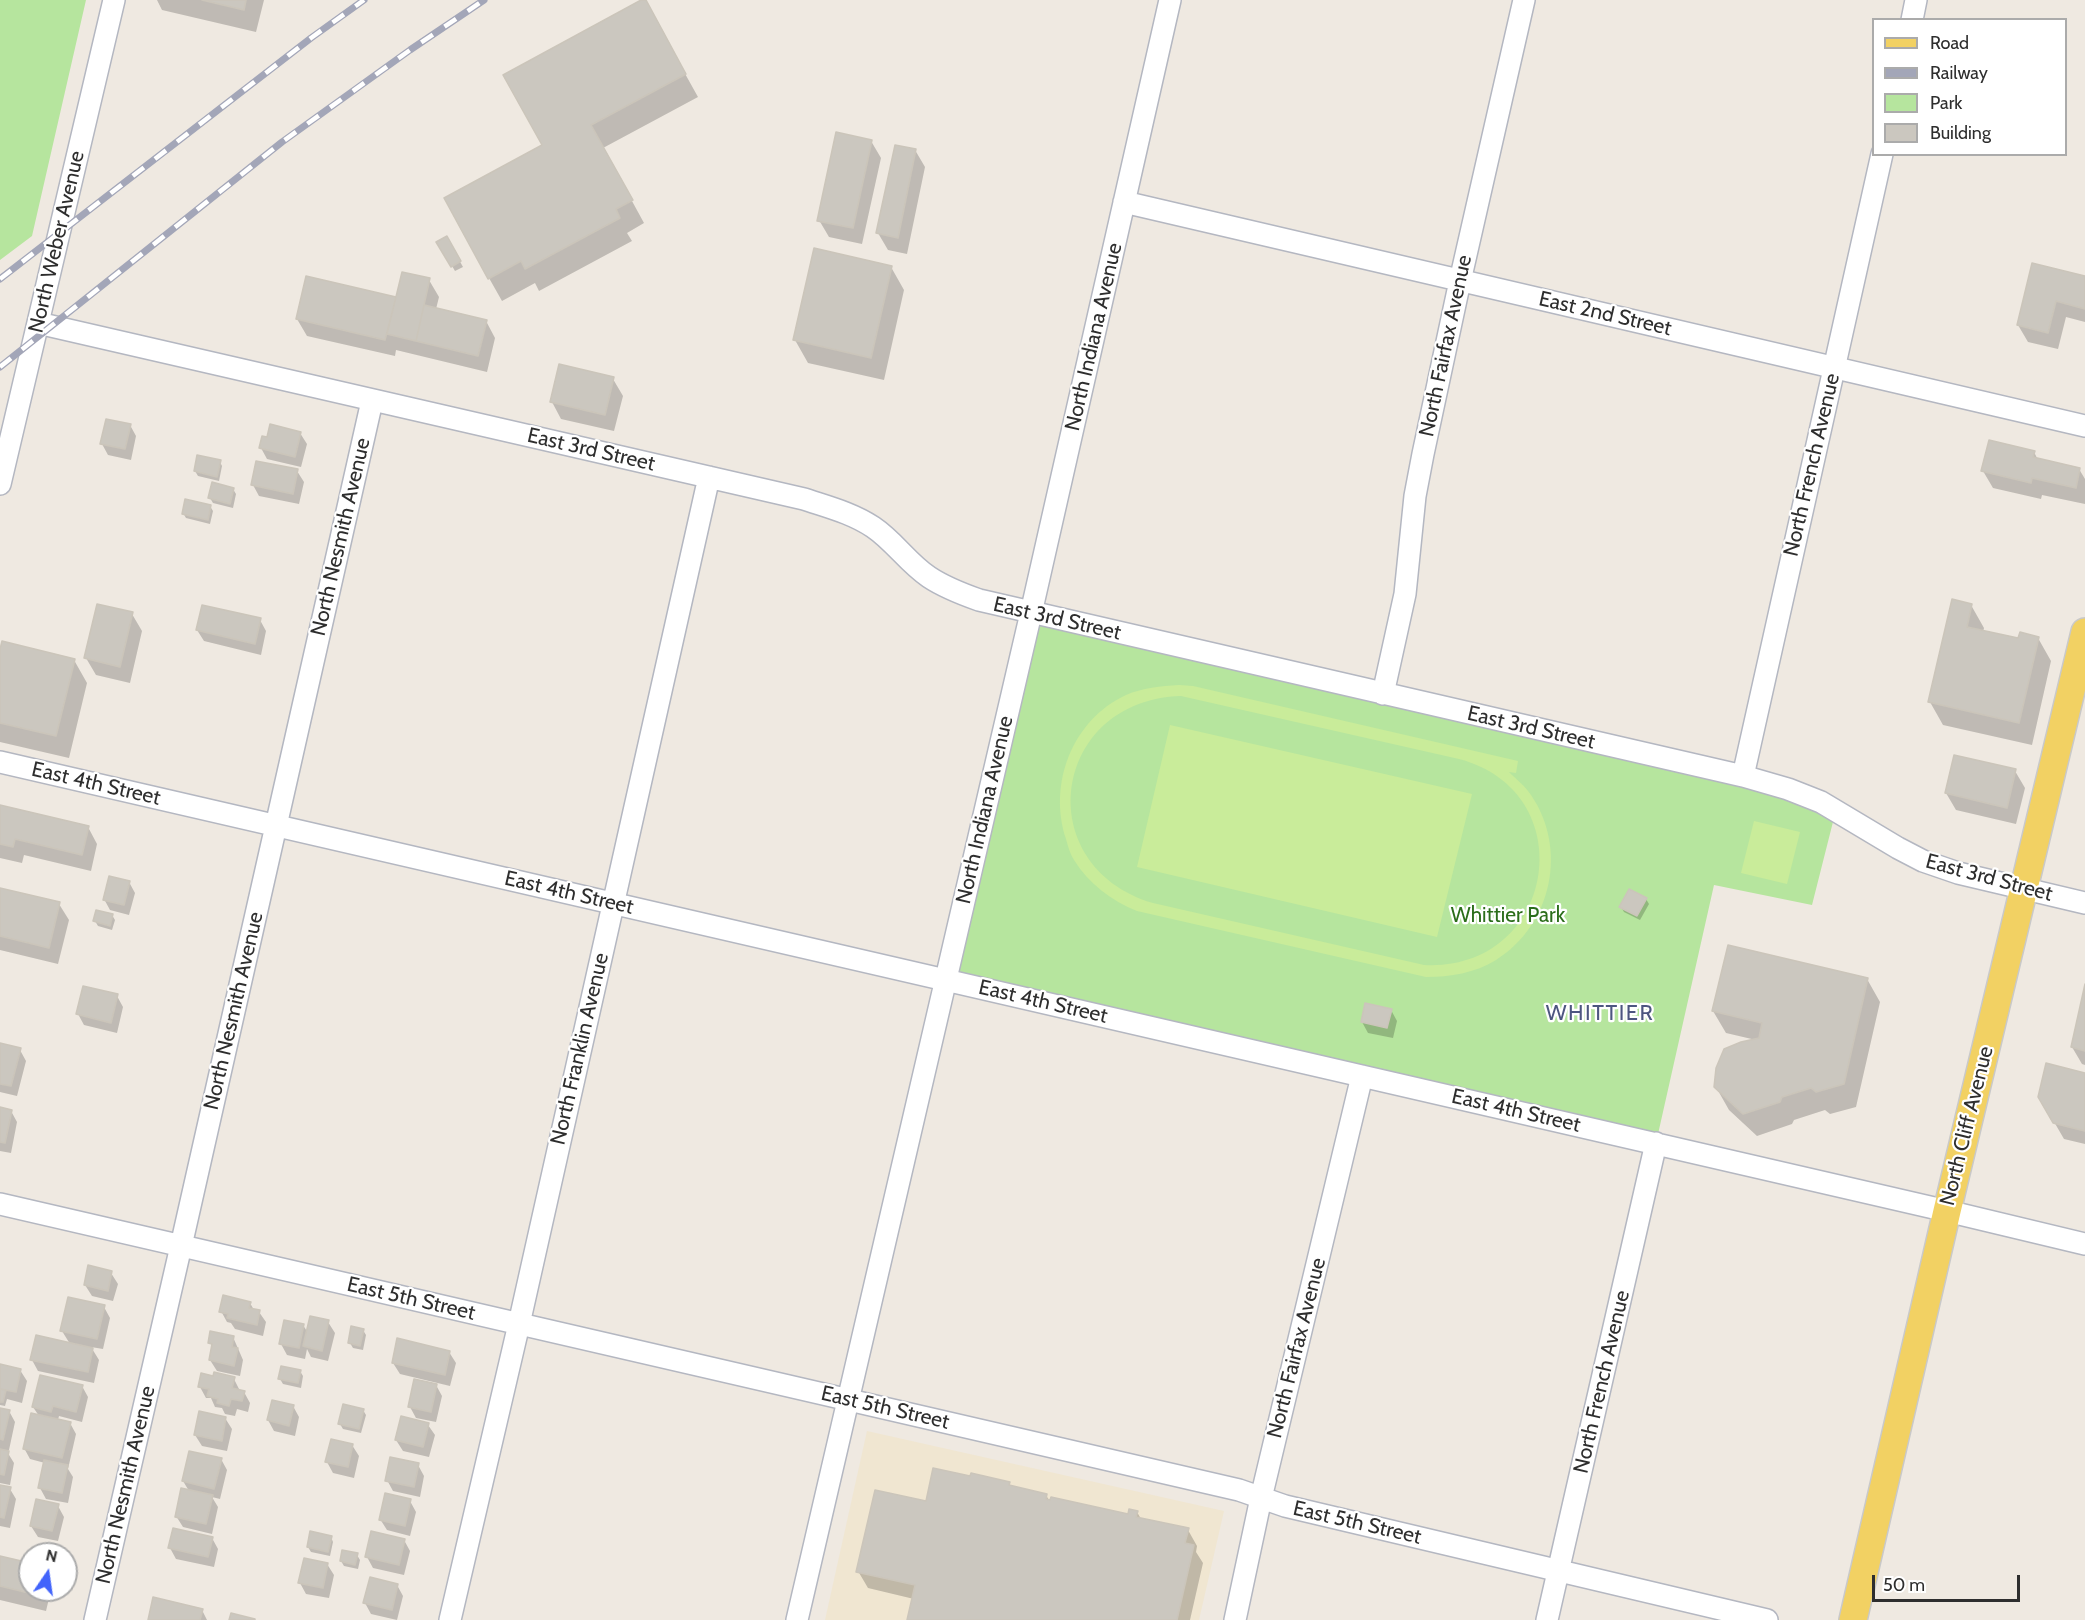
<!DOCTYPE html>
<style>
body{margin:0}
#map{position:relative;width:2085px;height:1620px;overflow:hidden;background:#efe9e1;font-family:Cabin,sans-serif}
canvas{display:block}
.legend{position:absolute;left:1872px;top:18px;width:195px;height:138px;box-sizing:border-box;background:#fff;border:2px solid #ababab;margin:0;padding:8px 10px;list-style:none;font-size:18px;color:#2e2e2e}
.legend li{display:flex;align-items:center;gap:12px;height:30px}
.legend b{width:30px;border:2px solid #ababab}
.north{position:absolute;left:18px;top:1542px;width:60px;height:60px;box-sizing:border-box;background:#fff;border:2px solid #ababab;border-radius:50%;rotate:13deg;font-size:16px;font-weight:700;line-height:24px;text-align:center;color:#2e2e2e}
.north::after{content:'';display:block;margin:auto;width:21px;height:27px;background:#4264fb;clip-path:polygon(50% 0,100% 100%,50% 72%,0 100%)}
.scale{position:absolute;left:1872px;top:1575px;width:148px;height:27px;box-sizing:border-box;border:3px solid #2e2e2e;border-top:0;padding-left:8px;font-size:18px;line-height:21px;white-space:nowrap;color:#2e2e2e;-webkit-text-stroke:4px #fff;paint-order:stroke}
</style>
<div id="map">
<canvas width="2085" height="1620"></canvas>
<ul class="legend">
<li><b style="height:8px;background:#f2d163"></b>Road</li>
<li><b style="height:8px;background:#a3a6b8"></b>Railway</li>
<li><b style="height:16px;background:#b6e59e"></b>Park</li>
<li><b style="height:16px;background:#cbc7bf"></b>Building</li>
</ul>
<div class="north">N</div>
<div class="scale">50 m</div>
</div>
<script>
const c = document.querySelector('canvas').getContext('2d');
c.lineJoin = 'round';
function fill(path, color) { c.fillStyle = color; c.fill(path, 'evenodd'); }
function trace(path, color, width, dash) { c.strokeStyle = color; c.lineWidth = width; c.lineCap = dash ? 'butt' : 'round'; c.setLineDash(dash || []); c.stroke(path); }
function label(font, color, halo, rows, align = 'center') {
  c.font = font + ' Cabin,sans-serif'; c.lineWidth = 4.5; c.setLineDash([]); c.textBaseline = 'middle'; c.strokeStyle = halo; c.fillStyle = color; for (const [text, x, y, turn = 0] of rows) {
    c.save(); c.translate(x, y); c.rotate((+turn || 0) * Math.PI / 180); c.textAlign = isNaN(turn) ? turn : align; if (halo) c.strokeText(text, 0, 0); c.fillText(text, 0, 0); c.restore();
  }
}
fill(new Path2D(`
 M867,1431L1224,1511L1199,1620H825Z`), '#f0e6d1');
fill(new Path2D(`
 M0,0H86L32,236L0,260Z
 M1031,613L1743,776L1836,810L1812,905L1714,885L1656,1143L946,980Z`), '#b6e59e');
fill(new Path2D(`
 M1179,685L1193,686L1518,761L1516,773L1509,772C1516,779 1525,786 1531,795C1568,849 1552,925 1496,960C1475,973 1450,977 1426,977L1137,911C1112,901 1089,884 1074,860C1070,854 1068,846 1066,839C1048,784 1072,720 1126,695C1142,688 1161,686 1179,685ZM1181,696L1459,759C1585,792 1556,972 1424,965L1153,903C1029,866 1051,700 1181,696Z
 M1170,725L1472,794L1437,937L1137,867Z
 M1754,821L1800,832L1787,884L1741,873Z`), '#c9ec9a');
fill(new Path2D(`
 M157,0H264L256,32L162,10Z
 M644,0L698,97L603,148L644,223L627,233L632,241L539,291L535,283L502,301L489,278L544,145Z
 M871,141L881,158L862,244L829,237L819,220Z
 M915,150L925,167L907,254L888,250L878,233Z
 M447,238L463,267L455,271L438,242Z
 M891,267L904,290L884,380L808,363L795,340Z
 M2085,278V322L2066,317L2058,349L2028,342L2018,325Z
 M429,280L439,297L436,309L486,321L495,338L487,372L396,350L395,356L307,336L297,319L397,298Z
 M613,379L623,396L614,431L561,419L552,402Z
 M130,425L136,436L131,460L108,455L102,444Z
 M300,433L307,444L301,467L267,459L261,448L269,439Z
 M2034,452L2038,460L2079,469L2085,479V504L2042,495L2041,499L1993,488L1983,471Z
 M220,462L222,466L219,481L198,476L195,471Z
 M297,471L304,482L299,504L259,496L253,485Z
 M233,489L236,494L233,508L213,503L210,498Z
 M210,506L213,511L210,524L186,518L183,513Z
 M1971,605L1984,628L1983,632L2020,640L2038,638L2051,661L2032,745L1943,725L1930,702Z
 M132,614L142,631L130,683L96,675L86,658Z
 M260,620L266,631L261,655L204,641L197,630Z
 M0,656L74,660L87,683L69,758L0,742Z
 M2015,771L2025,788L2016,824L1956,810L1946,793Z
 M0,807L88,827L97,844L91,871L24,855L22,863L0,858Z
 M129,882L135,893L129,915L110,910L104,899Z
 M0,890L59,904L69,920L58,964L0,950Z
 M1646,899L1649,904L1640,920L1624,912L1621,907Z
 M112,915L115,920L112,930L98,926L95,921Z
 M1867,979L1880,1002L1856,1107L1830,1114L1825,1110L1794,1120L1792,1124L1757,1136L1729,1110L1716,1087L1756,1040L1726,1033L1713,1011Z
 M2085,991V1065L2082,1064L2072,1047Z
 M117,996L123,1007L117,1033L84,1025L78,1014Z
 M1391,1010L1397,1021L1393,1038L1368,1033L1362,1022Z
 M0,1045L20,1050L26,1061L17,1096L0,1092Z
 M2085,1075V1144L2064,1139L2039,1096Z
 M0,1109L11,1111L17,1122L11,1153L0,1151Z
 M111,1273L118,1284L113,1301L92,1296L85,1285Z
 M250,1303L254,1310L259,1312L266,1322L263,1336L235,1329L231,1323L227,1322L221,1311Z
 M104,1307L110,1318L103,1349L91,1347L99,1360L94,1383L38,1371L32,1360L70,1344L62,1331Z
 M328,1322L335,1333L328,1361L311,1357L307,1349L305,1359L287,1355L281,1344L303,1325L308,1333Z
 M363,1330L366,1335L363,1350L353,1348L350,1343Z
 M233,1337L243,1360L240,1376L217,1371L210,1360L213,1348L210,1342Z
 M449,1352L456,1363L450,1386L400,1374L393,1363Z
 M0,1366L20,1370L27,1381L22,1403L7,1399L5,1406L0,1405Z
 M300,1371L303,1376L301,1388L283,1384L280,1379Z
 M234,1379L240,1391L244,1392L250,1403L248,1412L237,1409L235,1416L225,1414L222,1408L215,1407L211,1398H206L200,1387Z
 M436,1385L442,1396L436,1422L416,1418L410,1407Z
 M82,1386L88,1397L82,1422L59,1416L58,1420L70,1423L76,1434L68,1469L73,1477L68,1503L46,1499L40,1488L45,1463L30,1459L24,1448L39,1416L33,1407Z
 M293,1406L299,1417L295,1436L274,1431L268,1420Z
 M0,1409L9,1411L15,1422L9,1450H6L14,1463L10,1485L0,1483Z
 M363,1410L366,1415L361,1433L343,1429L340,1424Z
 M225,1418L232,1429L227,1451L202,1446L195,1435Z
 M428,1425L435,1435L429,1457L403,1451L396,1440Z
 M352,1445L359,1456L354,1478L333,1473L327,1462Z
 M221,1459L227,1470L220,1499L212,1497L218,1507L212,1534L183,1527L176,1516L189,1491L183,1481Z
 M418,1465L424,1476L420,1497L393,1491L387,1480Z
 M1009,1483L1011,1487L1046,1495L1051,1504L1129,1516L1137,1512L1141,1519L1188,1530L1197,1546L1196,1552L1203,1563L1190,1620H909L914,1599L868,1588L858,1571L927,1503Z
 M0,1486L10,1489L16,1499L10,1528L0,1526Z
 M410,1501L416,1512L410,1536L387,1530L380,1519Z
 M58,1506L64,1517L58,1541L38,1537L31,1526Z
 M331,1537L333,1542L330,1556L311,1552L308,1547Z
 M212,1538L218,1549L214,1567L176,1559L170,1548Z
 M404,1540L410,1551L404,1575L373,1568L367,1557Z
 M357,1555L360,1560L358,1569L344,1566L341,1561Z
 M0,1558L30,1565V1590H51L46,1611L0,1600Z
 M327,1564L334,1575L329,1598L306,1594L300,1583Z
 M397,1585L403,1596L397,1620L371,1614L365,1603Z
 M202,1610L207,1620H149Z`), '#0003');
const building = new Path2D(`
 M202,0H246L244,10Z
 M641,0H646L686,74L591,125L633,200L616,209L620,218L525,269L521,261L488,279L444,198L542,145L503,75Z
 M836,132L872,140L853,228L817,221Z
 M895,145L916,149L898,238L876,233Z
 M447,236L461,261L451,267L436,242Z
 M814,248L892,266L871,358L793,340Z
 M2032,263L2085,276V309L2056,301L2048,333L2017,325Z
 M402,272L430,278L416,341L387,334Z
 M306,276L396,297L385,340L296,319Z
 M424,305L487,320L478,356L416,341Z
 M559,364L614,377L605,415L550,402Z
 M106,419L131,424L125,449L100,444Z
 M270,424L301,432L295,457L259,448L262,436L267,437Z
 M1989,440L2035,451L2033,457L2080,468L2076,488L2032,478L2031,483L1981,471Z
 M197,455L221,460L217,477L194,471Z
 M256,461L298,469L293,494L251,485Z
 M212,482L234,488L230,504L208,498Z
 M185,499L211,505L208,520L182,514Z
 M1952,599L1972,604L1967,627L2018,638L2020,632L2039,637L2019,723L1928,702Z
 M97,604L133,612L120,667L84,658Z
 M202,605L261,618L255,644L196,630Z
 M2,641L75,659L56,736L0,723V649Z
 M1954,755L2016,769L2007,808L1945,793Z
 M0,805L89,826L82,855L15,839L13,847L0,844Z
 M109,876L130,881L124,905L103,900Z
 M0,888L60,902L49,948L0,936Z
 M1629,889L1647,898L1637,916L1619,907Z
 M96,910L113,914L110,926L93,921Z
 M1728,945L1868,978L1844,1084L1816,1092L1811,1088L1782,1097L1780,1102L1743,1114L1714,1087L1716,1068L1724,1049L1741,1042L1759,1038L1762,1023L1712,1011Z
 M2085,984V1051L2071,1047Z
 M83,986L118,994L111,1023L76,1014Z
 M1365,1003L1392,1009L1387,1028L1361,1022Z
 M0,1043L21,1048L11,1086L0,1084Z
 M2046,1063L2085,1073V1131L2053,1123L2038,1097Z
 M0,1107L12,1110L5,1143L0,1142Z
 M88,1265L112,1271L108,1291L84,1285Z
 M223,1295L251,1302L249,1308L260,1310L257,1325L227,1318L228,1314L219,1312Z
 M68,1297L105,1305L97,1339L60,1331Z
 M310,1316L329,1320L322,1351L303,1346Z
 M284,1320L304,1324L299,1348L279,1344Z
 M351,1326L364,1329L360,1346L348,1343Z
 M210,1331L234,1336L232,1347L238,1348L234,1366L209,1360L212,1344L208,1343Z
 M36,1335L93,1348L88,1372L30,1360Z
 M397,1338L450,1351L445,1375L392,1363Z
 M0,1364L21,1369L16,1392L0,1389Z
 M281,1366L301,1370L298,1383L278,1379Z
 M214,1372L235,1377L232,1388L245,1391L242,1401L231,1399L229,1406L217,1403L218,1399L207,1396L209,1389L198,1387L201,1373L213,1376Z
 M40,1375L83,1385L76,1412L53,1406L51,1412L32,1407Z
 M414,1379L437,1384L431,1412L408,1407Z
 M0,1389L6,1390L3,1402H0Z
 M272,1400L294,1405L289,1426L267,1420Z
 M343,1404L364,1409L359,1429L338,1424Z
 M0,1408L10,1410L3,1440L0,1439Z
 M199,1411L226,1417L222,1441L194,1435Z
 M31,1413L71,1422L62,1458L23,1449Z
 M401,1416L429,1423L423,1447L395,1440Z
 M331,1439L353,1444L348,1467L325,1462Z
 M0,1449L9,1451L4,1475L0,1474Z
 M189,1451L222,1458L214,1489L182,1481Z
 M390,1457L419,1463L414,1487L385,1481Z
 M44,1460L68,1465L62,1493L38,1488Z
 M933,1468L970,1476L971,1473L1010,1482L1009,1485L1047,1494L1046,1499L1050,1500L1051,1497L1128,1514L1129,1509L1138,1511L1136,1517L1189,1528L1185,1543L1194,1545L1177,1620H907L915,1585L856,1572L875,1490L926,1501Z
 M0,1485L11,1487L4,1518L0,1517Z
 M181,1488L213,1495L206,1524L175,1517Z
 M385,1493L411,1499L405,1526L379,1520Z
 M36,1499L59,1504L52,1531L30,1526Z
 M173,1528L213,1537L208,1557L168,1548Z
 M310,1531L332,1536L328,1552L307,1547Z
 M371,1531L405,1539L399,1565L365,1557Z
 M342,1550L358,1553L355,1565L340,1561Z
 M0,1556L30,1563V1590H38L37,1595L0,1586Z
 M304,1558L328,1563L323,1588L298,1583Z
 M370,1577L398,1584L392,1610L363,1603Z
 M153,1597L203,1609L200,1620H148Z
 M231,1613L255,1619V1620H229Z`);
fill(building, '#cbc7bf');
trace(building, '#cbc5ba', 1.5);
const minor = new Path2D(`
 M1912,20L1916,0
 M1124,202L2085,426
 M38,323L804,499C828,507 852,513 873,527C894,541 908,563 929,577C944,587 962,594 979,600L1743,776L1788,789L1821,802L1898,848L1923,861L1958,873L2085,903
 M0,484L114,0
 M1383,694L1405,594L1415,496L1423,454L1460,281L1524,0
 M0,762L1947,1211L2085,1244
 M1743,776L1882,154
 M0,1204L1239,1490L1285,1506L1767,1620
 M95,1620L181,1246L372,401
 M450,1620L519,1324L709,477
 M797,1620L1031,613L1170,0
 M1235,1620L1261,1498L1362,1076
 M1547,1620L1656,1143`);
const major = new Path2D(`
 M1853,1620L1947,1211L2085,632`);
trace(minor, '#b4b7c1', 24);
trace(major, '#c9c9c9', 30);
trace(minor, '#fff', 21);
trace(major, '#f2d163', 27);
const rail = new Path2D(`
 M0,279L311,38L364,0
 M0,367L282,142L410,50L484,0`);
trace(rail, '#a3a6b8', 7);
trace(rail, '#fff', 4.5, [14]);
label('21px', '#2e2e2e', '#fff', [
 ["North Weber Avenue",57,242,-77],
 ["East 2nd Street",1605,314,13],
 ["North Indiana Avenue",1094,337,-77],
 ["North Fairfax Avenue",1446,346,-78],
 ["East 3rd Street",591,450,13],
 ["North French Avenue",1812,465,-77],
 ["North Nesmith Avenue",341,537,-77],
 ["East 3rd Street",1057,619,13],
 ["East 3rd Street",1531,728,13],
 ["East 4th Street",96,784,13],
 ["North Indiana Avenue",985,810,-77],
 ["East 3rd Street",1989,878,15],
 ["East 4th Street",569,893,13],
 ["East 4th Street",1043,1002,13],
 ["North Nesmith Avenue",234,1011,-77],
 ["North Franklin Avenue",580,1049,-77],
 ["East 4th Street",1516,1111,13],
 ["North Cliff Avenue",1967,1126,-76],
 ["East 5th Street",411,1299,13],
 ["North Fairfax Avenue",1297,1348,-76],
 ["North French Avenue",1602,1382,-77],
 ["East 5th Street",885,1408,13],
 ["North Nesmith Avenue",126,1485,-77],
 ["East 5th Street",1357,1523,13]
]);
label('21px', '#2c6e1b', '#fff', [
 ["Whittier Park",1508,916]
]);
c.letterSpacing = '1.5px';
label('22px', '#4d5680', '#fff', [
 ["WHITTIER",1600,1014]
]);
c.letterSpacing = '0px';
</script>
